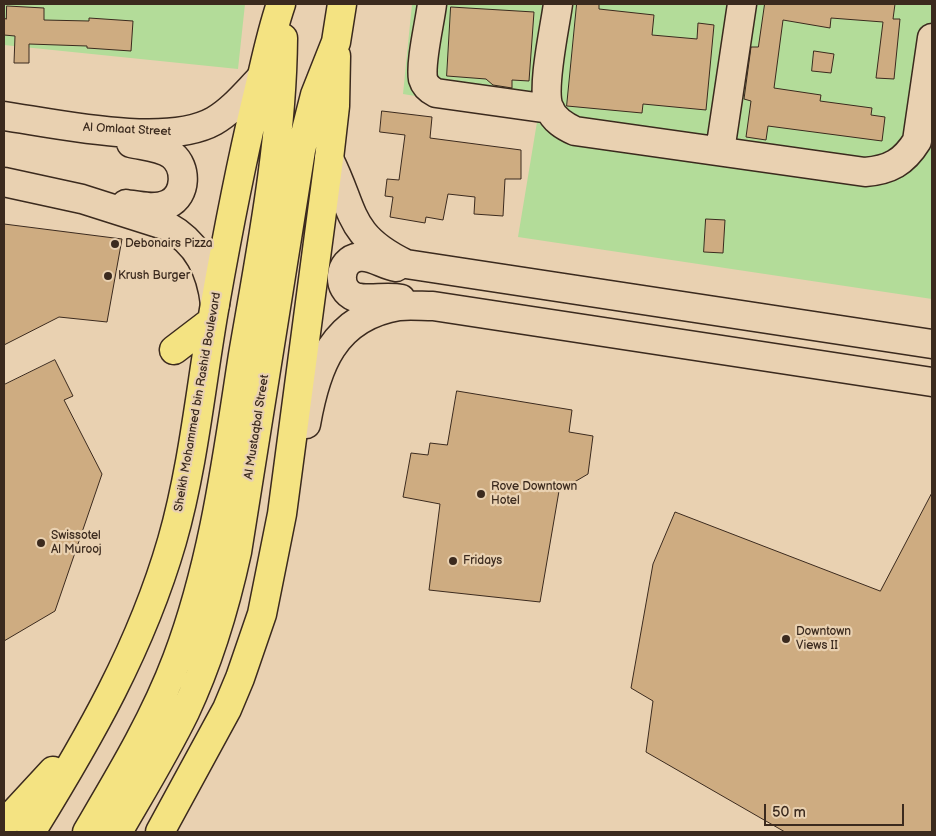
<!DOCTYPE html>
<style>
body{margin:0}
#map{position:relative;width:936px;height:836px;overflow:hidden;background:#e9d1b1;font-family:"Balsamiq Sans",sans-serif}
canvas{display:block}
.frame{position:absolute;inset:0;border:5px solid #3b2a1e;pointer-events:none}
.scale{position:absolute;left:764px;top:804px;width:140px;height:22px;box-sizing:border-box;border:2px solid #3b2a1e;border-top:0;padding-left:6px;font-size:15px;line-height:18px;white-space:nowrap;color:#3b2a1e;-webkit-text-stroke:4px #e9d1b1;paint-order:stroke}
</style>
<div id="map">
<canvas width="936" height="836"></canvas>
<div class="frame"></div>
<div class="scale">50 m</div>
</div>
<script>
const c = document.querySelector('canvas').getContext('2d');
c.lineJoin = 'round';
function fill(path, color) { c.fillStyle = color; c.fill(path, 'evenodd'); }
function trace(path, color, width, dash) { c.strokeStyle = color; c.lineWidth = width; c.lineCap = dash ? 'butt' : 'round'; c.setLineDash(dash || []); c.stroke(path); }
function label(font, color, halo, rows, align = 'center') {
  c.font = font + ' "Balsamiq Sans",sans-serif'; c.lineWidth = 4.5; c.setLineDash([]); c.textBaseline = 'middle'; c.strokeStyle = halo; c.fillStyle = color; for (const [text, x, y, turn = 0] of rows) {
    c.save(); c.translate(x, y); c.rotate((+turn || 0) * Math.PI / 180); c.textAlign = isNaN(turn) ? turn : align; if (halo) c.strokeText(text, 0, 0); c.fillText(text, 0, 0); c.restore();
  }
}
fill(new Path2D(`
 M4,4H245L238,69L4,45Z
 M412,4H932V299L518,237L538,116L403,94Z`), '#b3dc99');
const building = new Path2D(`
 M577,4H599V9L654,15L652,35L697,39L698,23L714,25L706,110L643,104L642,113L567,106Z
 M765,4H895L893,19H900L894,79L876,78L883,22L831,18L830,28L783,20L774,88L821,95L820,101L872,108L871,115L885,117L882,141L768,126L766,140L746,137L751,101L744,99L751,47H758Z
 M7,6L44,8V20L89,21V18L133,21L131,51L87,48V46L29,44V63H14L15,36L4,35V18L6,19Z
 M451,7L534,12L529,81L512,80V88L493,85L486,79L447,76Z
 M814,51L834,54L831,73L812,71Z
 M382,111L432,117L430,138L521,150V179H505L503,216L474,214L475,197L448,194L443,220L426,217L425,223L390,217L393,197L385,196L387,179L399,180L405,135L380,132Z
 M706,219L725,220L723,253L704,252Z
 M4,224L122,239L107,322L59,317L4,345Z
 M55,360L73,396L64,400L102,474L55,611L4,641V385Z
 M457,391L572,410L569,432L593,436L588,474L559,491L540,602L429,590L440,504L403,497L411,453L428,455L430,443L447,445Z
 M932,493V832H785L646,752L653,701L631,688L653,564L675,512L880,591Z`);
fill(building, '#ceac81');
trace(building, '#3b2a1e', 1);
const minor = new Path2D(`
 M432,4C430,22 420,62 423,79C425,86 430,90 436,93L550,109
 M558,4C555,27 541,89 549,108C554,120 564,126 575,131L865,172C890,170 904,162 917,141L932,38
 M4,116C58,124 166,148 214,121C233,110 247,92 262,77
 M720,151L742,4
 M329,159C355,210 346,235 406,264L932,344
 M4,182L82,199L167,226C198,243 211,270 215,304
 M126,204C139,206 155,210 168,204C187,195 187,167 172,155C161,147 144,146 131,143
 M396,267C384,265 371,255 359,257C338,260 336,290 355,297C367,301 387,296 401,299
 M306,424C316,367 333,317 399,306C410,305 422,306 433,306L932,382`);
const major = new Path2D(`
 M174,350L212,321
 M4,824L53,771
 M31,832C89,738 141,648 172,541C194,464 201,383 215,304C227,236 240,168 256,101C264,69 270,36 281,4
 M87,832C120,776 154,720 177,659C214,561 227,458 243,355C261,250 282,145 283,38
 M118,832C141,792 165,753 185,712C209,661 225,607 237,552L301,150L315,95L336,42L342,4
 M160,832L227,709L240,678L262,614L282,514L329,159L335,106L336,56`);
trace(minor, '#3b2a1e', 31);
trace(major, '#3b2a1e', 31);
trace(minor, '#e9d1b1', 28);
trace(major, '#f4e382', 28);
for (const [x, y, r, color] of [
 [115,244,5,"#3b2a1e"],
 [108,276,5,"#3b2a1e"],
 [481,494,5,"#3b2a1e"],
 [41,543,5,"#3b2a1e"],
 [453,561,5,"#3b2a1e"],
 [786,639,5,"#3b2a1e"]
]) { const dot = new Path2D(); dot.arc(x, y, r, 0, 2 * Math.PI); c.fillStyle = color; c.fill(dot); trace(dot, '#e9d1b1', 2); }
label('12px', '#3b2a1e', '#e9d1b1', [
 ["Al Omlaat Street",127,130,3],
 ["Sheikh Mohammed bin Rashid Boulevard",198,402,-80],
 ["Al Mustaqbal Street",257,427,-81]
]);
label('12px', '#3b2a1e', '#e9d1b1', [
 ["Debonairs Pizza",125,244],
 ["Krush Burger",118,276],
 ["Rove Downtown",491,487],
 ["Hotel",491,501],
 ["Swissotel",51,536],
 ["Al Murooj",51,550],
 ["Fridays",463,561],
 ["Downtown",796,632],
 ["Views II",796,646]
], 'left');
</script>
